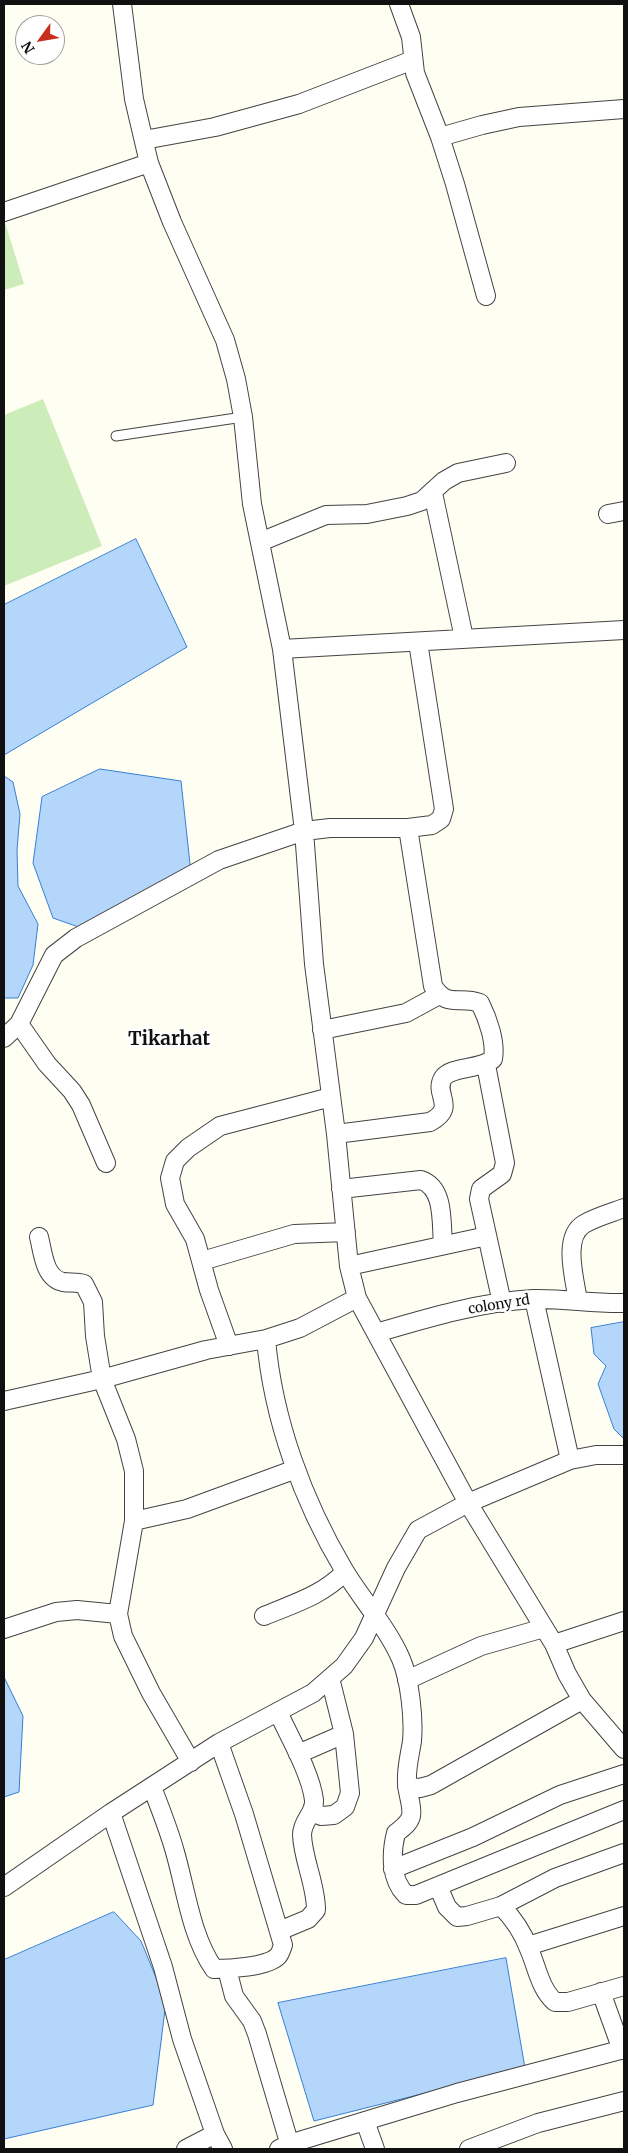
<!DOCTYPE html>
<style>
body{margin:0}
#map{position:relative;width:628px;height:2153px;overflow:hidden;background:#fffef2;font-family:Merriweather,serif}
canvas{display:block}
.frame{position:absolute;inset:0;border:5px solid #101010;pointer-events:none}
.north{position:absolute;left:15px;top:15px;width:50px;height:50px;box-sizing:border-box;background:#fff;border:1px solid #9f9f9f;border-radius:50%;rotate:238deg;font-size:14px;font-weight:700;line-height:20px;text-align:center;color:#101010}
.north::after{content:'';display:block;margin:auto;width:18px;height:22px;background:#c92f1f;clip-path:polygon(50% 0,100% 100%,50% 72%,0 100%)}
</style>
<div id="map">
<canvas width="628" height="2153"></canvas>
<div class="frame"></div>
<div class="north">N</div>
</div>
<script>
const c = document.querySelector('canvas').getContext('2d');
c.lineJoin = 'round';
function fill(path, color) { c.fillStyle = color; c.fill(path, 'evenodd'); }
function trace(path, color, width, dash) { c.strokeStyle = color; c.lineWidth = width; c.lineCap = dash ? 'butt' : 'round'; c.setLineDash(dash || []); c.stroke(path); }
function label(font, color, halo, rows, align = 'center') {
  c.font = font + ' Merriweather,serif'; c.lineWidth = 5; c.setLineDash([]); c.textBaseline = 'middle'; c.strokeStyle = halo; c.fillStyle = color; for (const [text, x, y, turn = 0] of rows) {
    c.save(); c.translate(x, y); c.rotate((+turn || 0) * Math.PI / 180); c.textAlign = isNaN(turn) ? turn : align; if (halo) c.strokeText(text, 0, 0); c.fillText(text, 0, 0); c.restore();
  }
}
fill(new Path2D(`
 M4,219L24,284L4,290Z
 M43,399L102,546L4,586V415Z`), '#ccedb9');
const water = new Path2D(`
 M136,539L187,647L4,755V605Z
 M100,769L181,781L191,873L84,929L53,918L33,863L42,797Z
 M4,776L13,782L20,814L17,850L18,886L38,924L33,965L18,998H4Z
 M624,1322V1439L614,1429L598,1384L606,1366L594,1354L591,1328Z
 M4,1677L23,1716L19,1792L4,1797Z
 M114,1912L141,1941L166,2002L153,2105L4,2139V1960Z
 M506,1958L525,2068L314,2121L278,2003Z`);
fill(water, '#b4d6fa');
trace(water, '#367fd5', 1);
const lane = new Path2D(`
 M116,436L243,417`);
const street = new Path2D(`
 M122,4L134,99L149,163L172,222L225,340L236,379L243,417L252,504L282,649L304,831L314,964L336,1134L349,1266L357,1298L468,1503L554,1644L567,1674L582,1700L624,1749
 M399,4L411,37L415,73L440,137L455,184L486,296
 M440,137L482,125L519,117L624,109
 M144,140L215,127L299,104L413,60
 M4,212L149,163
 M433,493L464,638
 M608,514L624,511
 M260,542L326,515L367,514L407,506L422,501L444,481L458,473L506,463
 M282,649L624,630
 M19,1024L47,1064L72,1091L81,1105L106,1163
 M322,1030L406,1013L439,995
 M4,1038L19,1024L54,955L76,938L219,860L304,831L330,828H408L432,825L441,819L444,809L418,642
 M486,1065L505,1163L502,1174L481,1189L479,1199L502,1303
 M336,1134L430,1122C458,1107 433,1095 443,1078C451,1066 480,1070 493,1059C496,1042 488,1019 480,1003C459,995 447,1009 433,986L408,828
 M341,1189L421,1180C445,1188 441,1223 443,1245
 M39,1237C43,1252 44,1278 63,1282C70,1283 77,1282 84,1284L93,1302L95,1336L102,1379L126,1439L134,1471V1521L118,1614L123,1636L151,1693L191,1762
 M202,1261L294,1234L346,1232
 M349,1266L487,1236
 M534,1299L570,1460
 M578,1301C575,1280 562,1237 584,1224C596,1217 611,1213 624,1208
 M376,1333C427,1318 480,1302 533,1299C563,1298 594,1304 624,1303
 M266,1339C273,1420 303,1501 344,1570C362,1600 387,1627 401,1659C410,1680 414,1719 412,1741C410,1755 406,1768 407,1783C407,1793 413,1806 411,1816C409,1824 402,1828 396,1833C391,1853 390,1879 406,1895H416L624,1810
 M229,1346L209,1290L195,1239L175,1204L170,1178L175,1161L188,1148L220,1126L331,1097
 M4,1401L102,1379L206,1350L266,1339L300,1328L357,1298
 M134,1521L187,1509L296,1469
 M264,1616C295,1603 321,1596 345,1572
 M4,1629L56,1612L77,1610L118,1614
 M554,1644L624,1621
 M407,1680L481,1646L544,1628
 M278,1712C289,1736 311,1774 314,1800C315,1814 302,1820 302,1835C303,1860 316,1884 316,1910L308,1919L279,1931
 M298,1754L344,1734
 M152,1787C160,1808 169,1830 175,1852C186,1890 191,1936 214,1969C228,1969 268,1967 278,1956C280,1954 282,1948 283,1945L244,1814L219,1743
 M407,1787L420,1788L431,1785L582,1700
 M312,1811L321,1816L334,1815L345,1807L350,1793L344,1734L330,1678
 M111,1813L163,1967L182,2039L215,2134L223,2149
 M393,1869L473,1837L560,1795L624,1774
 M438,1886L447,1907L457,1917L467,1916L501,1906C513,1918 523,1933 529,1949C537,1967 540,1989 555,2002H568L624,1986
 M4,1887L111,1813L219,1743L313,1693L344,1666L364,1638L396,1568L418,1530L468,1503L570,1460L596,1455H624
 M501,1906L555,1878L624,1853
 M528,1946L624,1916
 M227,1969L234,1996L252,2021L257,2034L291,2149
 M601,1992L622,2050
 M365,2121L375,2149
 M186,2149L215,2134
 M279,2149L289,2144L457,2093L624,2049
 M469,2149L538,2123L624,2101`);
trace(lane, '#434343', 11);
trace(street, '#434343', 20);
trace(lane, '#fff', 9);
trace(street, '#fff', 18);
label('14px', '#101010', '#fff', [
 ["colony rd",499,1305,-9]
]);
label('bold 19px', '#101010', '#fff', [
 ["Tikarhat",169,1040]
]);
</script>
